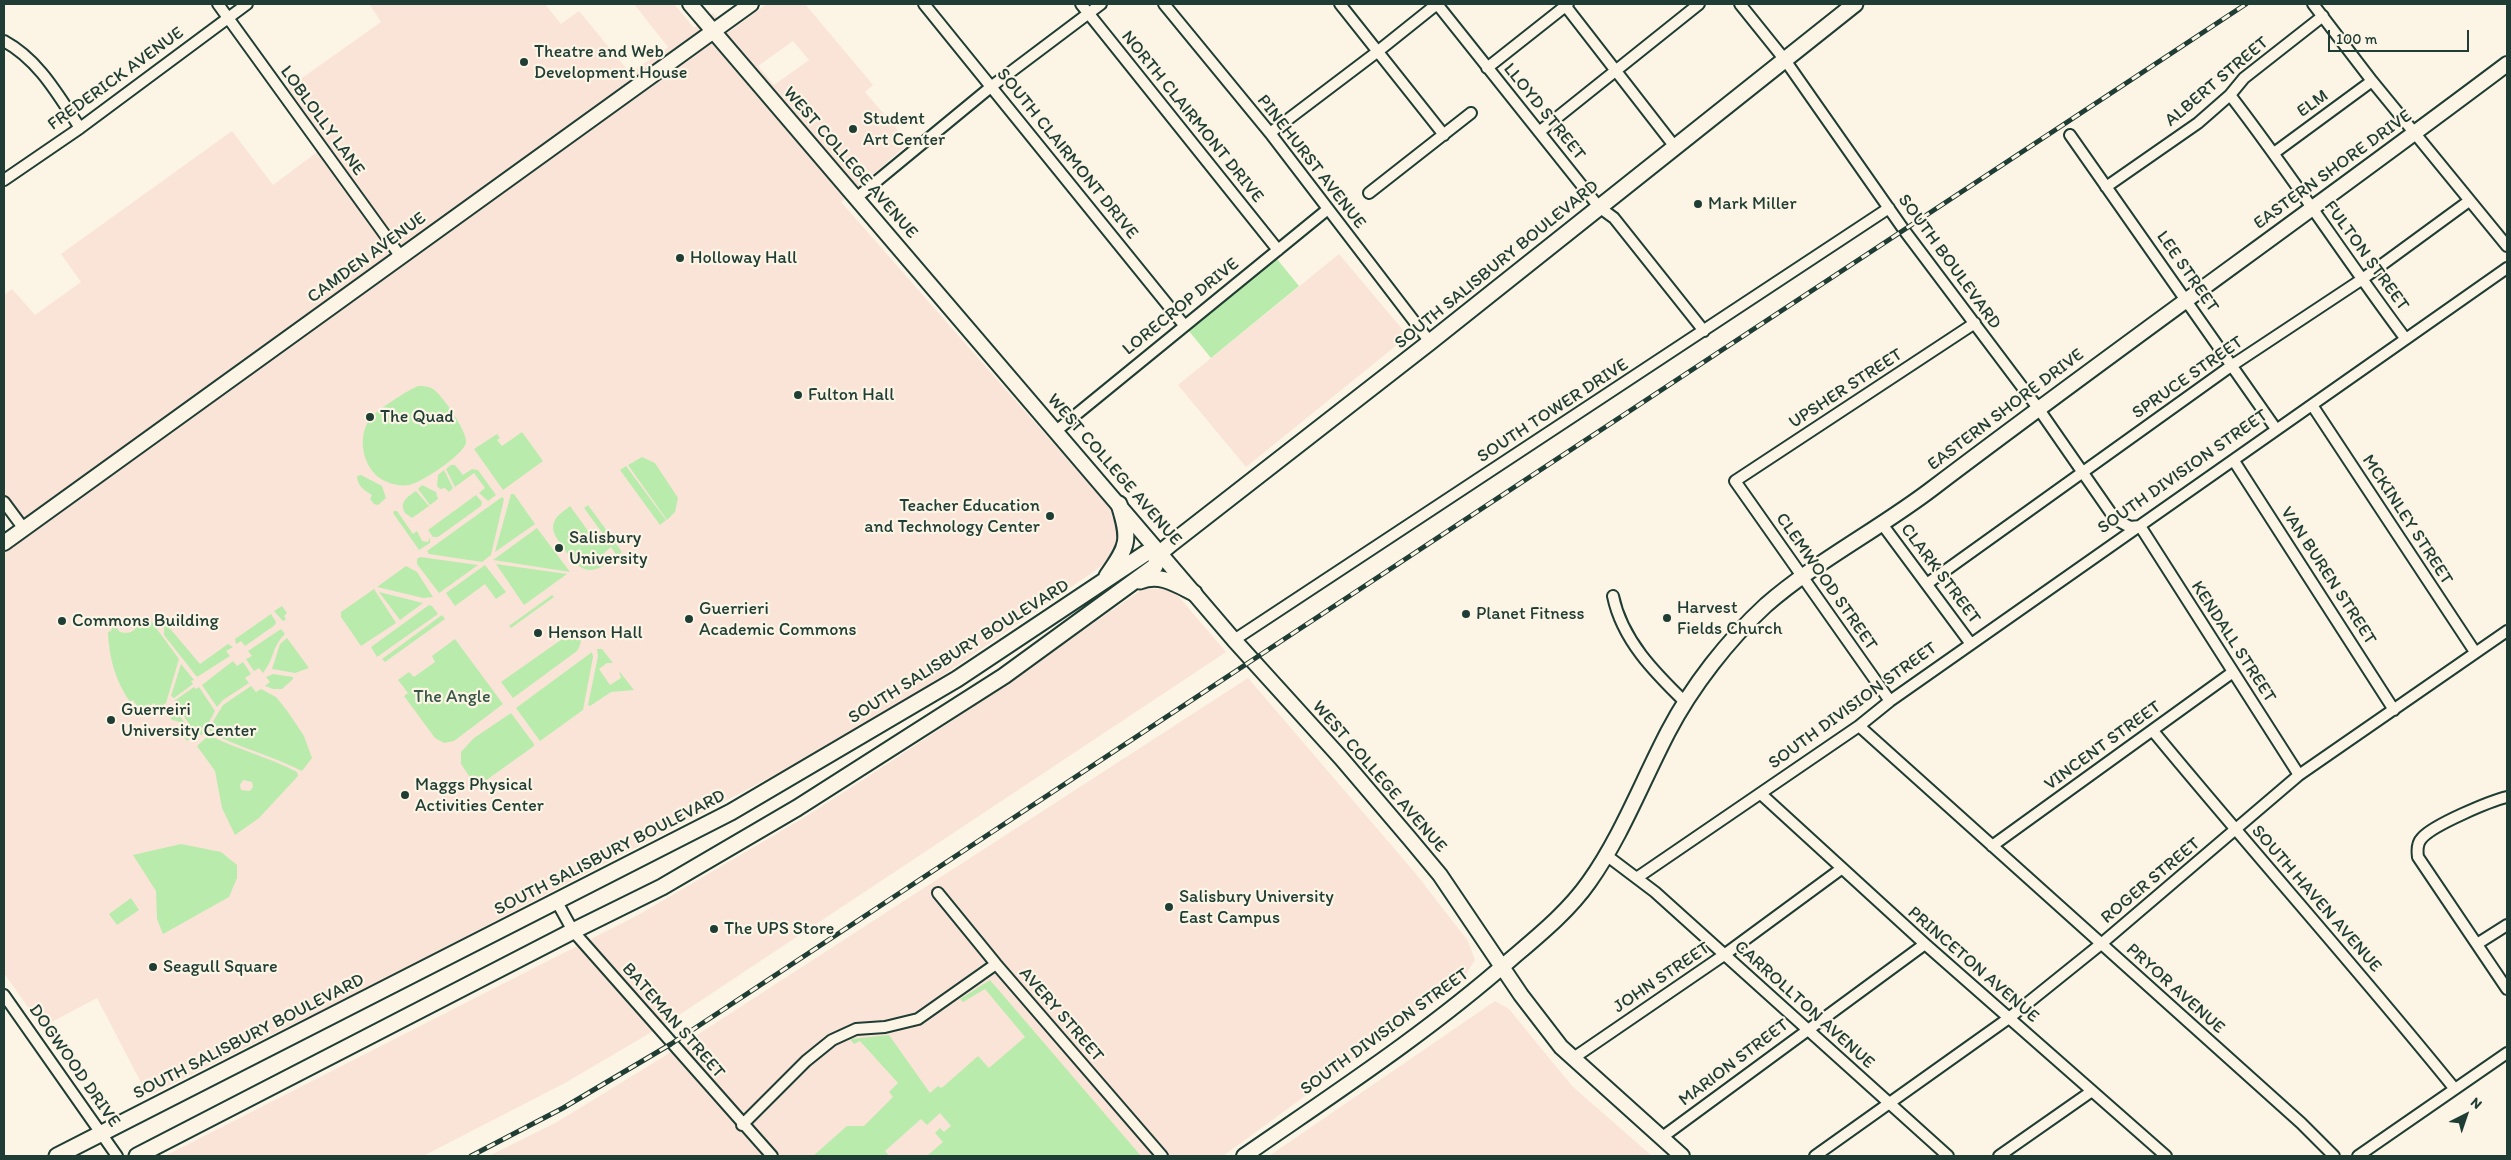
<!DOCTYPE html>
<style>
body{margin:0}
#map{position:relative;width:2511px;height:1160px;overflow:hidden;background:#fcf5e5;font-family:Itim,sans-serif}
canvas{display:block}
.frame{position:absolute;inset:0;border:5px solid #1f3d34;pointer-events:none}
.north{position:absolute;left:2441px;top:1090px;width:50px;height:50px;-webkit-text-stroke:4px #fcf5e5;paint-order:stroke;rotate:41deg;font-size:14px;font-weight:700;line-height:20px;text-align:center;color:#1f3d34}
.north::after{content:'';display:block;margin:auto;width:18px;height:22px;background:#1f3d34;clip-path:polygon(50% 0,100% 100%,50% 72%,0 100%)}
.scale{position:absolute;left:2328px;top:30px;width:141px;height:22px;box-sizing:border-box;border:2px solid #1f3d34;border-top:0;padding-left:6px;font-size:15px;line-height:18px;white-space:nowrap;color:#1f3d34;-webkit-text-stroke:4px #fcf5e5;paint-order:stroke}
</style>
<div id="map">
<canvas width="2511" height="1160"></canvas>
<div class="frame"></div>
<div class="north">N</div>
<div class="scale">100 m</div>
</div>
<script>
const c = document.querySelector('canvas').getContext('2d');
c.lineJoin = 'round';
function fill(path, color) { c.fillStyle = color; c.fill(path, 'evenodd'); }
function trace(path, color, width, dash) { c.strokeStyle = color; c.lineWidth = width; c.lineCap = dash ? 'butt' : 'round'; c.setLineDash(dash || []); c.stroke(path); }
function label(font, color, halo, rows, align = 'center') {
  c.font = font + ' Itim,sans-serif'; c.lineWidth = 4.5; c.setLineDash([]); c.textBaseline = 'middle'; c.strokeStyle = halo; c.fillStyle = color; for (const [text, x, y, turn = 0] of rows) {
    c.save(); c.translate(x, y); c.rotate((+turn || 0) * Math.PI / 180); c.textAlign = isNaN(turn) ? turn : align; if (halo) c.strokeText(text, 0, 0); c.fillText(text, 0, 0); c.restore();
  }
}
fill(new Path2D(`
 M372,4H545L561,24L579,11L630,73L668,47L634,4H674L694,28L713,13L729,32L767,4H805L873,85L865,92L909,143L841,202L1110,508L1121,536L1106,563L888,713L792,766L382,980L148,1096L97,998L42,1027L4,973V534L21,521L4,498V295L12,289L35,315L81,282L61,254L232,131L273,185L328,144L288,88L381,22L370,5ZM793,41L809,60L774,85L758,66Z
 M1339,254L1408,336L1246,467L1178,385Z
 M1144,588L1173,590L1226,652L667,1023L565,1083L423,1156H165L640,914L800,820L875,772L973,707L990,692L999,689Z
 M1248,678L1416,874L1468,941L1475,960L1461,982L1223,1156H489L557,1122L663,1057Z
 M1495,1001L1509,1009L1572,1086L1652,1156H1269Z`), '#fae4d7');
fill(new Path2D(`
 M1277,259L1299,286L1211,358L1188,330Z
 M418,386C424,386 428,386 433,389C442,395 468,432 466,443C463,455 421,483 409,485C402,486 394,485 387,482C364,473 356,440 369,420C375,411 408,390 418,386Z
 M522,432L543,461L503,490L474,449L497,434L500,438L497,440L502,446Z
 M642,457L655,463L678,498L675,512L667,520L628,465Z
 M451,465H455L463,475L472,469L478,470L496,495L488,501L479,493L485,488L474,473L455,487L446,469Z
 M626,466L666,520L660,525L620,470Z
 M444,470L453,488L449,492L445,488L440,489L437,486L438,475Z
 M361,475L382,486L386,498L378,505L374,504L370,499L372,495C367,492 357,487 357,476Z
 M422,485L436,492L438,499L430,505L418,489Z
 M416,491L429,506L412,518L405,513C399,502 407,497 416,491Z
 M511,494H514L535,524L495,552Z
 M476,495L482,502L481,506L438,537H433L428,530Z
 M502,497L504,499L491,555L482,562L429,554L427,551Z
 M588,505L610,535L606,538L584,508Z
 M570,506L596,542L603,537L609,544L614,541L622,552L617,556L611,547L604,553L610,561C587,579 577,568 563,547C559,541 553,535 553,527C554,516 563,512 570,506Z
 M394,511H397L413,534L417,531L422,541L428,542L430,537V543L419,550L393,513Z
 M537,528L570,572L493,560Z
 M420,557L478,565L439,593L417,564V559Z
 M496,564L567,574L524,605Z
 M485,565L506,592L496,599L485,584L455,606L446,593Z
 M406,566L417,572L433,597L423,598L377,587Z
 M374,589L396,623L361,646L341,617V612Z
 M379,592L423,603L400,620Z
 M552,595L554,597L511,628L509,626Z
 M429,605L432,606L438,614L377,657L371,647Z
 M282,606L287,613L284,616L286,619L283,621L274,611Z
 M155,611L200,664L228,644L233,647L226,651L230,656L197,677L164,635V628L153,616Z
 M271,614L276,622L275,625L245,646L241,641L236,644L235,639Z
 M442,615L445,619L385,662L382,659Z
 M141,620L151,621L179,659L166,703L158,708L154,703L141,712L133,700L130,702C115,680 109,658 108,632L111,631L113,624L120,632C131,635 136,630 141,620Z
 M281,629L285,634C271,648 275,658 263,673L259,668L254,671L246,659L252,656L248,651Z
 M575,630C583,634 582,644 577,651L513,698L501,682Z
 M287,638L309,668L295,673L272,669L280,644Z
 M455,639L503,704L454,741L444,743L435,738L404,696L408,693L398,680L409,672L414,677L435,662L432,656Z
 M597,649H602L613,663H607L599,669L610,685L621,678L619,671L634,690L611,692L590,706L588,705L598,656Z
 M592,652L593,657L583,710L540,741L516,708Z
 M233,661L237,666L243,662L251,674L245,678L249,683L223,700L217,707L202,685Z
 M181,664L194,680L191,681L193,684L174,698L171,696Z
 M273,674L293,677V679L282,689H273L265,686L270,682L266,677Z
 M251,686L256,692L261,689L276,697L288,712L304,736L312,758L302,771C272,756 241,748 211,733L209,728L223,705Z
 M194,687L196,689L199,687L215,711L202,735L195,733L174,701Z
 M170,706L174,707L193,736L187,741L184,737L187,732L180,722L172,720L165,710Z
 M511,713L534,744V746L478,786L475,785L461,764V752L474,738Z
 M209,735C238,750 269,757 297,772L298,776L259,818L235,835L222,808L215,771L197,746ZM243,780L252,782L253,787L250,791L241,790L240,785Z
 M181,844L221,852L237,865V878L229,897L163,934L157,919L156,891L133,855Z
 M131,898L139,910L117,925L109,914Z
 M990,980L1141,1156H927L943,1142L935,1133L940,1128L944,1132L951,1126L940,1113L927,1125L921,1119L885,1151L889,1156H813L847,1126H864L893,1097L889,1092L898,1083L860,1041L854,1044L850,1039L889,1035L930,1093L938,1086L941,1088L944,1086L978,1056L989,1068L1025,1037L985,989L963,1002L960,999Z`), '#b9ecac');
const street = new Path2D(`
 M218,4L401,257
 M924,4L1184,325
 M1081,4L1278,250
 M1164,4L1270,133L1430,342
 M1340,4L1444,135
 M1437,4L1599,207L1614,218L1704,331
 M1564,4L1675,147
 M1740,4L1785,60L1904,230L2038,408L2115,519L2130,527L2140,526L2299,775
 M2313,4L2372,81L2507,246
 M4,41C39,60 58,95 80,128
 M1487,68L1568,4
 M2230,95C2291,174 2345,258 2405,338
 M1539,132L1699,4
 M1270,133L1377,52L1437,4
 M2070,135L2276,429
 M2274,153L2372,81
 M4,180L80,128L247,4
 M2106,187L2198,123L2230,95L2244,78L2323,16
 M1369,193L1471,113
 M855,199L992,86L1101,4
 M2312,405L2475,652
 M1056,431L1328,209
 M2234,461L2394,710
 M4,502L24,529
 M1882,524L1971,644
 M1928,583L2231,366L2361,280L2469,201
 M1613,596C1622,640 1655,673 1686,703
 M1234,640L1889,208
 M1890,701L1735,481L1975,323
 M1859,726L2301,1123L2334,1156
 M2153,731C2252,851 2356,967 2454,1088
 M1761,794L1925,944L2166,1156
 M2507,797C2490,801 2433,825 2422,838C2417,843 2417,850 2418,857L2507,989
 M1992,846L2233,672
 M1606,855L1655,892L1948,1156
 M1638,877L1859,726L1890,701L2507,268
 M938,893L996,964L1162,1156
 M557,902L573,931L772,1156
 M2477,944L2507,925
 M4,995L117,1156
 M1572,1059L1724,955L1841,869
 M742,1125L806,1061L832,1040L856,1029L885,1027L918,1019L996,964
 M1661,1138L1925,944
 M1815,1156L2009,1018L2101,944L2299,775L2507,631
 M1999,1156L2092,1091
 M2358,1156L2507,1053`);
const secondary = new Path2D(`
 M690,4L1234,640L1341,758L1410,839L1440,875L1521,995L1561,1047L1682,1156
 M4,543L751,4
 M1244,1156C1335,1093 1427,1033 1510,960C1538,936 1568,912 1589,882C1621,837 1642,782 1668,732C1692,686 1728,640 1766,605C1815,562 1881,528 1933,488C2123,344 2317,207 2507,64`);
const primary = new Path2D(`
 M1107,576C1129,545 1130,540 1119,504
 M1140,581C1160,573 1176,584 1194,593
 M57,1156L731,812L957,679L1146,553H1160
 M137,1156L573,931L662,887L797,808L1004,676L1155,566L1160,553L1172,543L1430,342L1855,4`);
trace(street, '#1f3d34', 14);
trace(secondary, '#1f3d34', 18);
trace(primary, '#1f3d34', 19);
trace(street, '#fcf5e5', 10);
trace(secondary, '#fcf5e5', 14);
trace(primary, '#fcf5e5', 15);
const rail = new Path2D(`
 M471,1156L563,1108L671,1044L2246,4`);
trace(rail, '#1f3d34', 5);
trace(rail, '#fcf5e5', 3, [9]);
for (const [x, y, r, color] of [
 [524,62,5,"#1f3d34"],
 [853,129,5,"#1f3d34"],
 [1698,204,5,"#1f3d34"],
 [680,258,5,"#1f3d34"],
 [798,395,5,"#1f3d34"],
 [370,417,5,"#1f3d34"],
 [1050,516,5,"#1f3d34"],
 [559,548,5,"#1f3d34"],
 [1466,614,5,"#1f3d34"],
 [1667,618,5,"#1f3d34"],
 [689,619,5,"#1f3d34"],
 [62,621,5,"#1f3d34"],
 [538,633,5,"#1f3d34"],
 [111,720,5,"#1f3d34"],
 [405,795,5,"#1f3d34"],
 [1169,907,5,"#1f3d34"],
 [714,929,5,"#1f3d34"],
 [153,967,5,"#1f3d34"]
]) { const dot = new Path2D(); dot.arc(x, y, r, 0, 2 * Math.PI); c.fillStyle = color; c.fill(dot); trace(dot, '#fcf5e5', 2); }
label('18px', '#1f3d34', '#fcf5e5', [
 ["Theatre and Web",534,52],
 ["Development House",534,73],
 ["Student",863,119],
 ["Art Center",863,140],
 ["Mark Miller",1708,204],
 ["Holloway Hall",690,258],
 ["Fulton Hall",808,395],
 ["The Quad",380,417],
 ["Teacher Education",1040,506,"right"],
 ["and Technology Center",1040,527,"right"],
 ["Salisbury",569,538],
 ["University",569,559],
 ["Harvest",1677,608],
 ["Fields Church",1677,629],
 ["Guerrieri",699,609],
 ["Academic Commons",699,630],
 ["Planet Fitness",1476,614],
 ["Commons Building",72,621],
 ["Henson Hall",548,633],
 ["Guerreiri",121,710],
 ["University Center",121,731],
 ["Maggs Physical",415,785],
 ["Activities Center",415,806],
 ["Salisbury University",1179,897],
 ["East Campus",1179,918],
 ["The UPS Store",724,929],
 ["Seagull Square",163,967]
], 'left');
label('18px', '#1f3d34', '#fcf5e5', [
 ["FREDERICK AVENUE",116,79,-36],
 ["ALBERT STREET",2217,82,-40],
 ["ELM",2313,104,-36],
 ["LLOYD STREET",1544,112,51],
 ["NORTH CLAIRMONT DRIVE",1192,117,51],
 ["LOBLOLLY LANE",322,121,54],
 ["SOUTH CLAIRMONT DRIVE",1067,154,51],
 ["PINEHURST AVENUE",1311,162,52],
 ["WEST COLLEGE AVENUE",850,163,49],
 ["EASTERN SHORE DRIVE",2333,170,-36],
 ["FULTON STREET",2366,256,54],
 ["CAMDEN AVENUE",367,258,-36],
 ["SOUTH BOULEVARD",1949,262,54],
 ["SOUTH SALISBURY BOULEVARD",1497,265,-39],
 ["LEE STREET",2187,272,55],
 ["LORECROP DRIVE",1181,307,-39],
 ["SPRUCE STREET",2188,378,-35],
 ["UPSHER STREET",1846,389,-33],
 ["EASTERN SHORE DRIVE",2006,410,-37],
 ["SOUTH TOWER DRIVE",1553,411,-33],
 ["WEST COLLEGE AVENUE",1114,470,49],
 ["SOUTH DIVISION STREET",2183,472,-35],
 ["MCKINLEY STREET",2407,520,57],
 ["CLARK STREET",1940,574,53],
 ["VAN BUREN STREET",2328,576,57],
 ["CLEMWOOD STREET",1826,582,55],
 ["KENDALL STREET",2233,642,57],
 ["SOUTH SALISBURY BOULEVARD",959,652,-32],
 ["SOUTH DIVISION STREET",1853,706,-36],
 ["VINCENT STREET",2103,746,-36],
 ["WEST COLLEGE AVENUE",1379,777,49],
 ["SOUTH SALISBURY BOULEVARD",610,853,-27],
 ["ROGER STREET",2151,881,-40],
 ["SOUTH HAVEN AVENUE",2316,899,49],
 ["PRINCETON AVENUE",1973,965,41],
 ["JOHN STREET",1662,978,-34],
 ["PRYOR AVENUE",2175,989,42],
 ["CARROLLTON AVENUE",1804,1005,42],
 ["AVERY STREET",1061,1015,49],
 ["BATEMAN STREET",673,1021,49],
 ["SOUTH DIVISION STREET",1385,1032,-36],
 ["SOUTH SALISBURY BOULEVARD",249,1037,-27],
 ["MARION STREET",1734,1063,-37],
 ["DOGWOOD DRIVE",74,1066,55]
]);
label('18px', '#365746', '#fcf5e5', [
 ["The Angle",452,697]
]);
</script>
